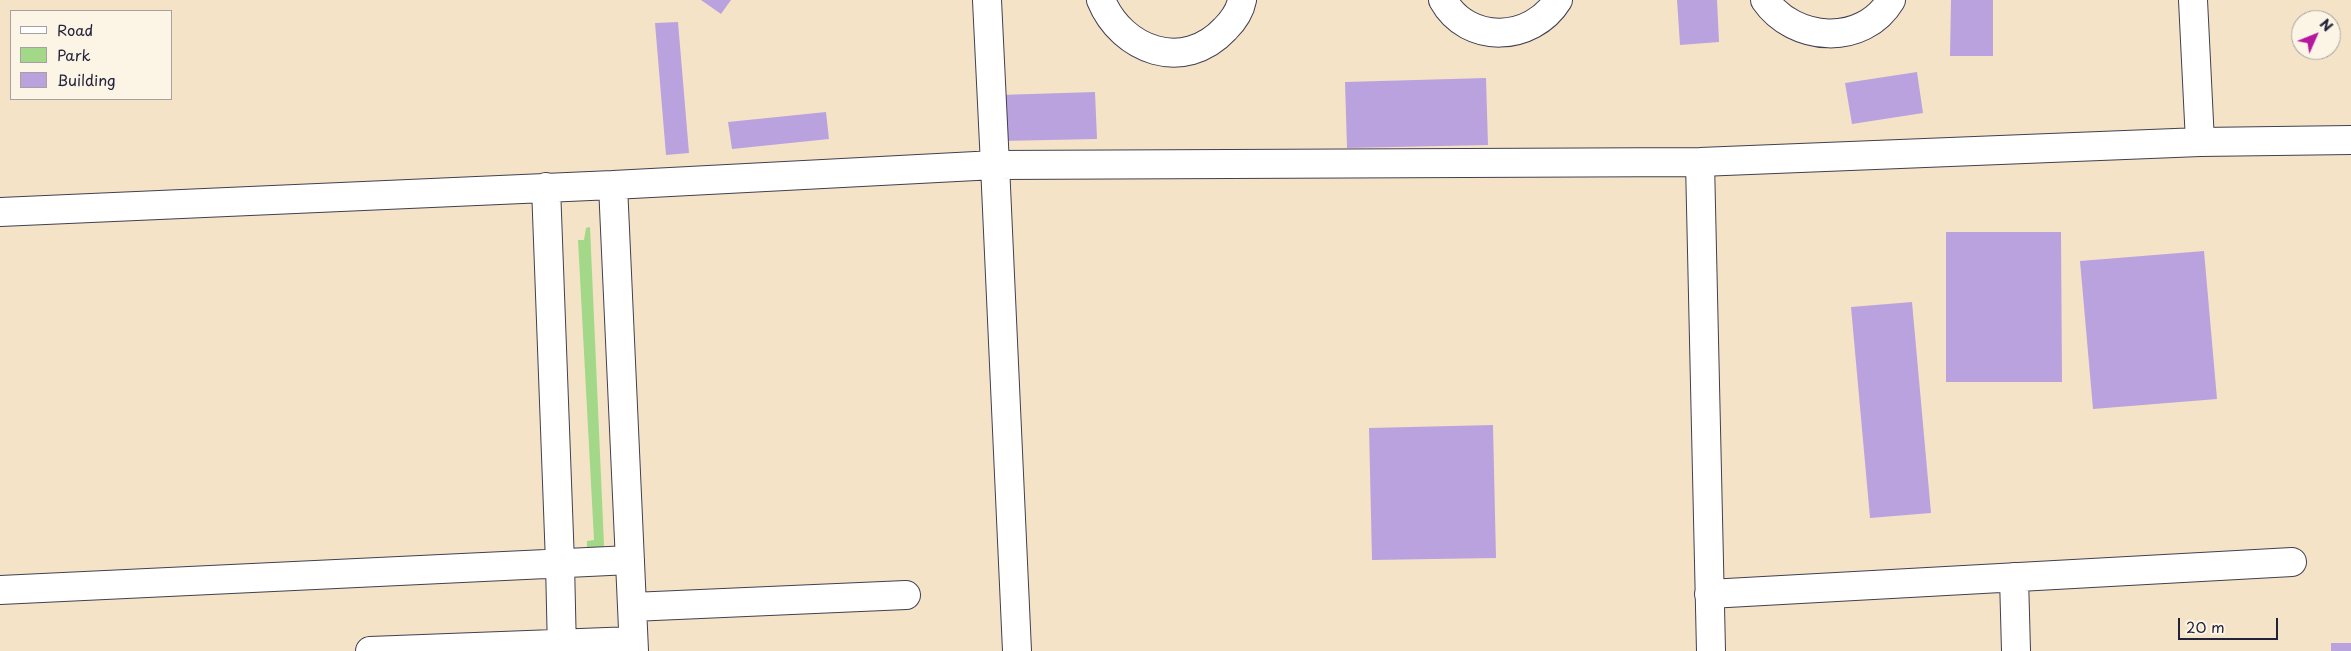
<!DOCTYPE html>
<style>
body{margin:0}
#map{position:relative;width:2351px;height:651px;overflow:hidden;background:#f5e3c8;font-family:"Playpen Sans",sans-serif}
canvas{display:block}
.legend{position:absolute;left:10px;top:10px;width:162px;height:90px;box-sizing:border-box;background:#fcf5e5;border:1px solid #a5a1a1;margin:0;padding:6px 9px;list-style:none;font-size:15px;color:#22223b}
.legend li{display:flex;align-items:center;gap:10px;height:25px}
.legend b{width:25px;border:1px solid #a5a1a1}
.north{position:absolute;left:2291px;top:10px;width:50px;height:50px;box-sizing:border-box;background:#fcf5e5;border:1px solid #a5a1a1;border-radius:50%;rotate:46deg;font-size:14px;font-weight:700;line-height:20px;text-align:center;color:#22223b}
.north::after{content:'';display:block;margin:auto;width:18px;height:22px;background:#b5179e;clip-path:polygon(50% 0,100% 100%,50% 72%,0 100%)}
.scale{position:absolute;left:2178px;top:618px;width:100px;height:22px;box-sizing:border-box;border:2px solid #22223b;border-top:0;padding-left:6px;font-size:15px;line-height:18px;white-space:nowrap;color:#22223b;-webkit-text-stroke:4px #fcf5e5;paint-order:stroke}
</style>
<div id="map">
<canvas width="2351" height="651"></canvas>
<ul class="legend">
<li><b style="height:6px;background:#fff"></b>Road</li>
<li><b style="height:14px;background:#a3d889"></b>Park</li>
<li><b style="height:14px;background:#baa2df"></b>Building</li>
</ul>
<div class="north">N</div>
<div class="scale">20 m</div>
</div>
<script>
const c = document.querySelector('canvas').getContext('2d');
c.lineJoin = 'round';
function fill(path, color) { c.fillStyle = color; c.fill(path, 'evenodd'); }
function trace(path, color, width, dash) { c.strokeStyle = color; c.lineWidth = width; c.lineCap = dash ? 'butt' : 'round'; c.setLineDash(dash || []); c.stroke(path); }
fill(new Path2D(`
 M590,227L604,545L602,551L587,552V541L594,540L578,240H584L586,228Z`), '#a3d889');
fill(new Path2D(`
 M701,0H731L721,14Z
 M1677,0H1717L1719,42L1680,45Z
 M1951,0H1993V56H1950Z
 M678,22L689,153L666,155L655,23Z
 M1917,72L1923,113L1852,124L1845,83Z
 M1486,78L1488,145L1347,148L1345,82Z
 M1095,92L1097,139L1001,141L999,95Z
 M826,112L829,139L732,149L728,122Z
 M1946,232H2061L2062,382H1946Z
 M2204,251L2217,399L2093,409L2080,261Z
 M1912,302L1931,513L1870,518L1851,307Z
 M1493,425L1496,558L1372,560L1369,428Z
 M2331,643H2351V651H2331Z`), '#baa2df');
const street = new Path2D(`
 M987,0L995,165L1700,162L2200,142L2351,140
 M1101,0C1122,51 1184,73 1225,29C1233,21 1240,11 1242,0
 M1443,0C1468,45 1532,42 1558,0
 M1765,0C1794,42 1863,47 1891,0
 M2193,0L2200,142
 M1700,162L1711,651
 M613,185L634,651
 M546,187L560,563L562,651
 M0,212L613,185L995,165L1017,651
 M2014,577L2016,651
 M0,590L630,560
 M1709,594L2292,562
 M632,607L906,595
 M370,651L633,641`);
trace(street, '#423f50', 30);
trace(street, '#fff', 28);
</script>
